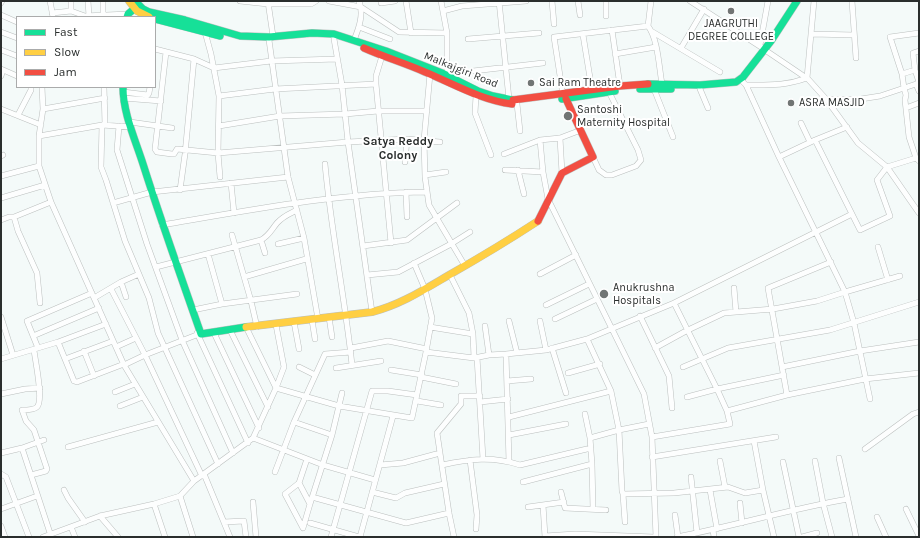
<!DOCTYPE html>
<style>
body{margin:0}
#map{position:relative;width:920px;height:538px;overflow:hidden;background:#f4faf9;font-family:Karla,sans-serif}
canvas{display:block}
.frame{position:absolute;inset:0;border:2px solid #2a2e2d;pointer-events:none}
.legend{position:absolute;left:16px;top:16px;width:140px;height:72px;box-sizing:border-box;background:#fff;border:1px solid #aaabab;margin:0;padding:5px 7px;list-style:none;font-size:12px;color:#2a2e2d}
.legend li{display:flex;align-items:center;gap:8px;height:20px}
.legend b{width:20px;border:1px solid #aaabab}
</style>
<div id="map">
<canvas width="920" height="538"></canvas>
<div class="frame"></div>
<ul class="legend">
<li><b style="height:5px;background:#16e098"></b>Fast</li>
<li><b style="height:5px;background:#ffcf43"></b>Slow</li>
<li><b style="height:5px;background:#f24e42"></b>Jam</li>
</ul>
</div>
<script>
const c = document.querySelector('canvas').getContext('2d');
c.lineJoin = 'round';
function trace(path, color, width, dash) { c.strokeStyle = color; c.lineWidth = width; c.lineCap = dash ? 'butt' : 'round'; c.setLineDash(dash || []); c.stroke(path); }
function label(font, color, halo, rows, align = 'center') {
  c.font = font + ' Karla,sans-serif'; c.lineWidth = 4; c.setLineDash([]); c.textBaseline = 'middle'; c.strokeStyle = halo; c.fillStyle = color; for (const [text, x, y, turn = 0] of rows) {
    c.save(); c.translate(x, y); c.rotate((+turn || 0) * Math.PI / 180); c.textAlign = isNaN(turn) ? turn : align; if (halo) c.strokeText(text, 0, 0); c.fillText(text, 0, 0); c.restore();
  }
}
const street = new Path2D(`
 M50,1L53,17
 M71,1V11
 M88,1L89,16
 M103,1V15
 M240,1L268,4H311L316,1
 M329,1L361,7L399,32L447,33
 M406,1L411,33
 M441,1L447,33V76
 M499,1L509,99
 M552,1L554,24
 M578,1L580,15
 M651,1L648,26C658,39 659,67 662,84
 M690,1L764,49
 M852,1L856,58
 M268,2L273,36
 M1,3L2,1
 M381,3L395,1
 M443,11L462,6L526,1
 M52,13L71,11L85,16L128,14
 M1,15L17,22
 M606,16V1
 M359,27L390,39
 M612,30L620,86
 M651,31L720,72
 M1,32L17,38
 M205,32L211,54L219,96L218,153L220,177
 M334,34V39L342,85L348,142L372,312
 M812,34L854,35
 M583,35L592,90
 M468,39L539,33
 M269,40L288,177L304,238L318,319
 M354,40C359,28 364,14 359,1
 M760,45L768,1
 M681,48L704,9
 M155,49L194,59L214,68L271,61L337,59
 M1,50L17,56
 M919,51L913,53L915,70L919,82L916,84L919,91
 M166,52L155,149L157,152L172,154H174L177,149L218,153L348,142L407,139L440,142
 M768,52L808,79L826,99L858,143L887,167L919,213
 M615,54L656,47
 M382,56L376,76V84L391,243
 M1,69L17,76
 M473,71L543,63
 M430,74L424,140L425,177L429,205L465,266
 M902,74L915,70
 M1,76L3,70
 M741,80L746,85L779,157L845,292L854,323L870,399
 M746,85C769,85 785,86 807,78L814,1
 M42,87L43,109L39,136V166L51,202L124,365L194,481
 M104,87L105,125
 M654,89L673,137
 M700,89L708,108
 M123,92L148,95L149,93L150,87
 M563,95L554,37L648,26
 M219,96L275,89L376,84
 M476,96L475,113L491,155
 M123,98L161,101
 M826,99H861L880,96L916,84
 M517,104L520,131
 M906,108L919,103
 M1,109L41,125
 M43,109L105,98
 M18,115L31,90V87
 M130,122L172,128
 M801,123L810,142
 M102,125L101,167L106,180L125,241L149,298L158,333L218,464
 M119,126L117,150L147,244L182,340L233,453
 M219,126L280,116L345,114L378,111H427
 M39,136L102,125L131,127
 M560,138L562,173
 M540,140L543,172L548,199L644,394L652,437L656,537
 M815,140L860,230L890,216L877,180L887,167L916,158L919,161
 M504,154L540,140L560,138L581,130
 M1,156L3,155
 M593,157L599,170L606,175H612L636,166L641,160L638,150L609,92
 M779,157L815,140L847,127
 M916,158L909,137L905,100L906,95L904,88L902,74L890,37L919,33
 M405,162L407,139
 M325,164C331,231 345,298 352,365
 M505,170L543,172
 M518,170L524,194
 M425,175L446,172
 M1,176L39,166
 M231,183L234,213
 M180,190L185,154L194,59
 M406,192L407,217
 M1,198L45,185
 M113,203L152,192L288,177
 M14,217L18,231L37,273L40,303
 M1,220L9,217H14L51,202
 M162,225C250,210 338,193 427,192
 M232,235L251,301L257,327
 M261,240L265,253
 M278,244L304,238
 M363,246L407,240L457,203
 M878,247L888,280
 M208,254L222,304
 M156,267L261,240C269,236 272,229 277,223C283,216 289,214 297,210
 M540,274L576,255
 M367,275L398,272L451,244L470,232
 M450,275L469,313L473,334L474,358
 M244,277L306,259
 M121,282L126,297
 M734,288L736,312
 M111,289L145,355L202,476
 M94,298L121,282L139,274
 M546,305L589,284
 M193,310L222,304L297,294
 M640,316L669,376L672,408
 M1,317L13,355
 M329,317L332,337
 M555,319L597,299
 M312,320L315,339
 M509,321L517,353
 M540,321L546,350
 M294,322L299,349
 M485,326L489,355
 M246,327L276,388L339,406L412,418L426,352L432,318L425,289L414,263
 M430,327L473,334
 M230,330L268,407
 M197,333L248,443
 M214,333L259,428
 M33,336L99,308
 M587,339L611,391L619,430L622,491L623,494L674,493L728,487L745,493L763,490
 M58,342L74,381L77,382L124,364
 M116,347L136,338
 M38,348L27,321L92,293
 M351,348L388,341L427,349
 M552,348L566,393
 M655,348L686,331L724,313L773,309L817,301L845,292L900,276
 M84,351L94,376
 M426,352L474,358L489,355L506,354L546,350L587,339L674,303L852,214
 M506,354L509,462
 M477,357L483,459
 M1,359L58,342L106,324
 M65,359L113,341
 M124,365L145,355L199,334
 M299,367L315,375
 M683,367L728,348L830,330L919,302
 M782,367L860,351L919,342
 M336,368L381,361
 M391,370L422,375
 M568,373L600,364
 M421,377L456,384
 M507,381L531,379
 M115,392L135,384
 M1,394L25,389L40,388
 M787,395L768,288L831,262
 M687,397L717,389L784,375
 M417,401L441,405
 M480,402L508,399
 M120,406L143,397
 M727,411L787,395L865,379L919,373
 M585,414L590,438L592,464L593,509
 M509,417L611,391
 M294,422L332,435
 M509,435L566,424
 M652,437L730,424L727,411L717,389L674,303
 M253,438L323,465L375,480
 M590,438L619,430L649,424
 M754,441L763,490L774,537
 M68,447L158,422
 M22,448L51,536
 M865,449L913,414L919,412
 M1,453L22,448L44,440
 M652,457L776,437
 M839,458L856,537
 M307,459L299,483L285,494L303,528L310,504L332,435L342,393
 M470,460L477,515L476,529
 M720,461L725,487
 M815,461L823,503L832,537
 M783,462L799,537
 M380,465L403,463L440,453
 M442,465C470,459 492,456 520,465L591,448
 M275,472L294,422L325,354L351,352
 M1,474L6,477L29,537
 M204,474L230,537
 M31,475L46,471L47,469L34,430L26,421L22,410C26,410 34,410 37,407C44,400 35,360 34,350
 M691,477L697,533
 M523,482L592,464
 M299,483L310,504
 M64,490L68,498L85,522
 M710,490L717,529
 M372,492L396,498L405,493L444,484
 M561,492L565,508L606,510
 M623,494L625,522
 M180,496L193,537
 M312,497L406,523L449,513
 M253,502L256,537
 M740,503L742,523
 M154,504L165,537
 M543,505L545,537
 M528,507L564,502
 M1,509L37,496
 M906,509L919,536
 M675,515L678,537
 M100,516L118,537
 M877,517L886,537
 M224,522L244,521L246,537
 M310,523L359,537
 M1,526L5,537
 M71,527L75,537
 M713,530L714,537
 M545,536L575,534L654,537
 M43,537L100,516L154,504L180,496L194,481L253,438L276,388L284,367L276,325
 M331,537L372,391H388L417,395
 M360,537L393,416
 M454,537L449,513L437,433L461,404V396H480
 M677,537C734,526 790,509 848,499
 M802,537L817,533`);
const fast = new Path2D(`
 M135,1L143,9L149,12L185,20L240,36L269,37L312,33L334,34L386,51L442,73L478,91L493,96L513,100
 M127,17L128,14L134,9
 M155,19L220,36
 M648,84L700,85L736,82L743,77L771,41L797,1
 M123,87C123,113 135,139 143,164C161,221 181,277 201,334L246,327
 M640,89H671
 M562,99L615,91`);
const slow = new Path2D(`
 M129,1L137,11L149,17
 M246,327L372,312C400,305 425,289 449,275C479,258 509,240 538,221`);
const jam = new Path2D(`
 M364,48C384,57 405,63 425,72C454,84 481,100 512,104
 M513,100L620,86L648,84
 M538,221L562,173L593,157L566,99`);
trace(street, '#bbbfbe', 6);
trace(fast, '#bbbfbe', 8);
trace(slow, '#bbbfbe', 8);
trace(jam, '#bbbfbe', 8);
trace(street, '#fdfefe', 5);
trace(fast, '#16e098', 7);
trace(slow, '#ffcf43', 7);
trace(jam, '#f24e42', 7);
for (const [x, y, r, color] of [
 [731,11,4,"#717574"],
 [531,83,4,"#717574"],
 [791,103,4,"#717574"],
 [568,116,5,"#717574"],
 [604,294,5,"#717574"]
]) { const dot = new Path2D(); dot.arc(x, y, r, 0, 2 * Math.PI); c.fillStyle = color; c.fill(dot); trace(dot, '#fff', 1.5); }
label('11px', '#2a2e2d', '#fff', [
 ["JAAGRUTHI",731,24,"center"],
 ["DEGREE COLLEGE",731,37,"center"],
 ["Sai Ram Theatre",539,83],
 ["ASRA MASJID",799,103],
 ["Santoshi",577,110],
 ["Maternity Hospital",577,123],
 ["Anukrushna",613,288],
 ["Hospitals",613,301]
], 'left');
label('11px', '#2a2e2d', '#fff', [
 ["Malkajgiri Road",461,70,22]
]);
label('bold 12px', '#2a2e2d', '#fff', [
 ["Satya Reddy",398,142],
 ["Colony",398,156]
]);
</script>
